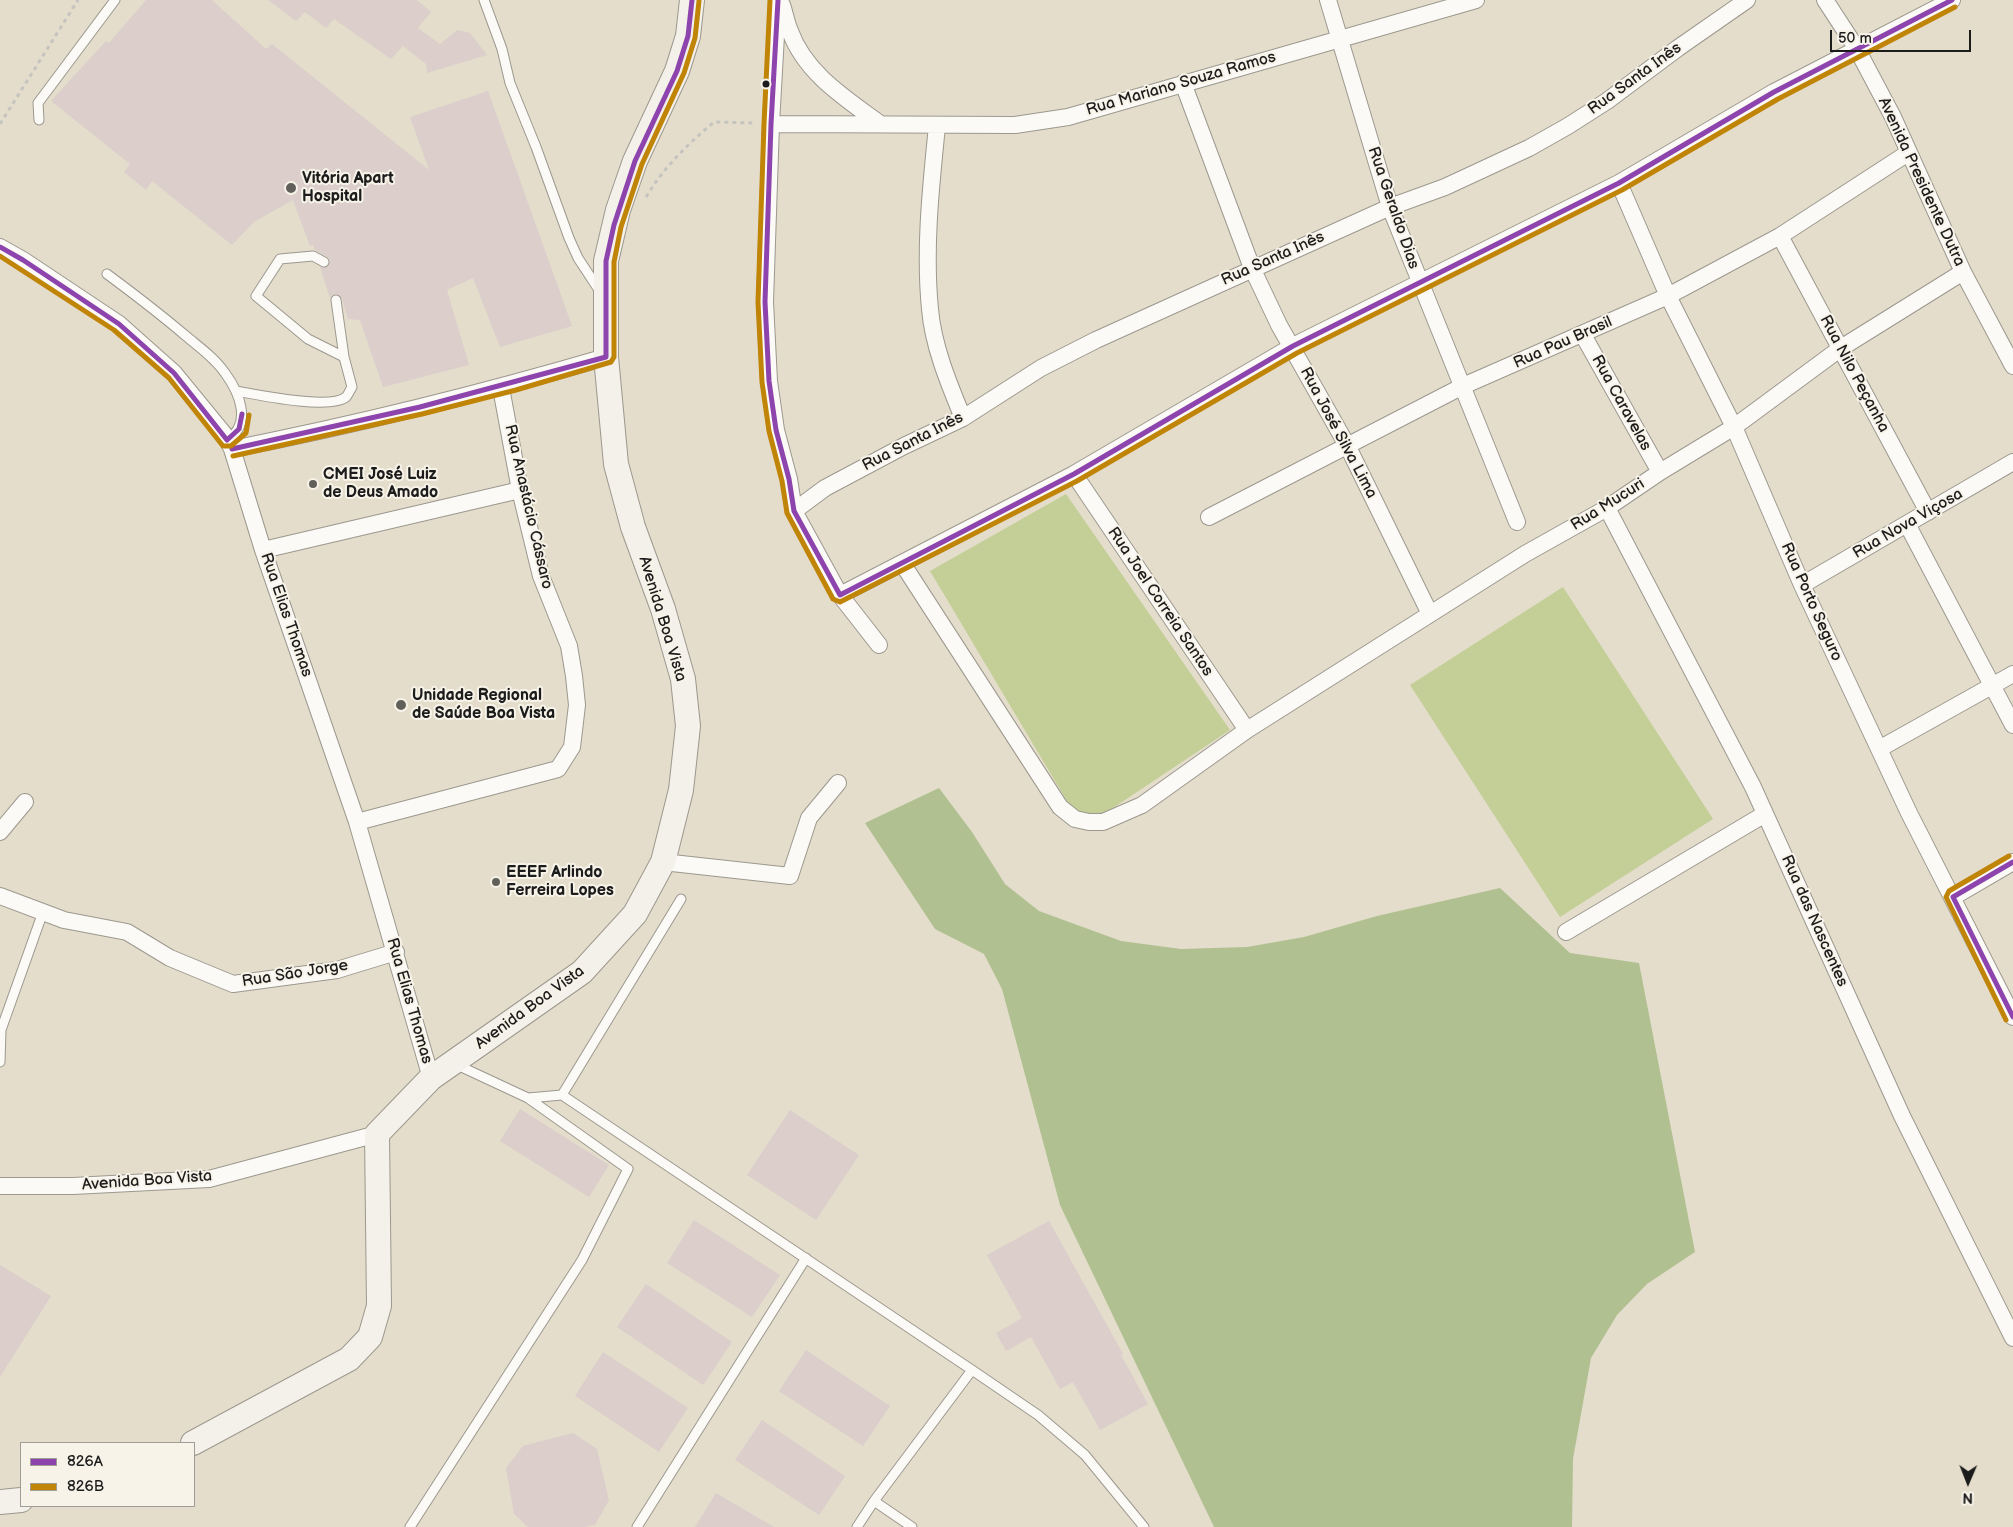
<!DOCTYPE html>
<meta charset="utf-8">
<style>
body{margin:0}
#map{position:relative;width:2013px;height:1527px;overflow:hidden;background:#e4ddcc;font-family:"Balsamiq Sans",sans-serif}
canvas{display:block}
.legend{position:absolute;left:20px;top:1442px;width:175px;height:65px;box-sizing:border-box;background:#f7f3e8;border:1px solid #9f9d96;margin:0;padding:6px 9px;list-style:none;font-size:15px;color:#1c1c1c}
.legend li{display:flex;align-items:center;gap:10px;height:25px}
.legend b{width:25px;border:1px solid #9f9d96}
.north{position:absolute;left:1943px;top:1457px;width:50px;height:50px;-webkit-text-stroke:4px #f7f3e8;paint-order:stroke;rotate:181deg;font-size:14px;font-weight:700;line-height:20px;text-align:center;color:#1c1c1c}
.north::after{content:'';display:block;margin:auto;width:18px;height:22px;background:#1c1c1c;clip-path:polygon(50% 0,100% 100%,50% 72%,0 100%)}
.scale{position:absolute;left:1830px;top:30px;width:141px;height:22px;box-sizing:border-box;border:2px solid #1c1c1c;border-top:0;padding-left:6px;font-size:15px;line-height:18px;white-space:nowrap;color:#1c1c1c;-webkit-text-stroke:4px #f7f3e8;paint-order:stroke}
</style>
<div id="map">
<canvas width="2013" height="1527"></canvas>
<ul class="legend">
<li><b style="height:6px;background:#8e44ad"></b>826A</li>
<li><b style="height:6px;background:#c08407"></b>826B</li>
</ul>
<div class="north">N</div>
<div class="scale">50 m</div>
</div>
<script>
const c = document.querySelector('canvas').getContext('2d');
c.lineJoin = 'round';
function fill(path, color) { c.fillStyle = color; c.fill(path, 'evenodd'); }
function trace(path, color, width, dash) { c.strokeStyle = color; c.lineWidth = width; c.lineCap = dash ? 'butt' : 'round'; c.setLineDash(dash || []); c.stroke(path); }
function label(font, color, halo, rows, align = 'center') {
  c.font = font + ' "Balsamiq Sans",sans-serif'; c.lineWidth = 4; c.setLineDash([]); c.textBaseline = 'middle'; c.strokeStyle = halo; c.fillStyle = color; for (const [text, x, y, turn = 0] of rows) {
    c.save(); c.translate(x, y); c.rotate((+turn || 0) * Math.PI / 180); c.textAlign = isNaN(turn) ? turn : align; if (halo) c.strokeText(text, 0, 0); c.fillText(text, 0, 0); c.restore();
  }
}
fill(new Path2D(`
 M1066,494L1230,730L1083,828L930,571Z
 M1563,587L1713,819L1560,917L1410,685Z`), '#c3cf96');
fill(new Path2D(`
 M939,788L972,832L1005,884L1039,911L1121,941L1181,949L1247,947L1304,937L1377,916L1500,888L1570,953L1639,963L1695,1252L1647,1284L1617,1315L1591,1358L1573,1459L1572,1527H1214L1060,1205L1002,989L984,954L935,929L865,823Z`), '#b0c090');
fill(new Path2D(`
 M146,0H212L266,49L272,44L429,170L410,117L488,91L572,326L500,347L473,278L447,290L469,365L383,387L360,320L348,319L342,299L339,294H335L330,298L320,267H328L330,259L315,250L313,245L310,246L293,200L254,222L232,245L152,181L146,190L124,172L130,164L51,101L106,41L109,43Z
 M268,0H417L431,12L418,28L440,44L457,30L470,33L487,55L427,73L426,64L403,46L391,59L334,19L326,28L305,12L296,21Z
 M520,1109L609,1165L589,1197L500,1141Z
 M790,1110L859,1155L816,1220L747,1175Z
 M694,1220L780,1275L752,1317L667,1263Z
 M1049,1221L1123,1354L1121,1355L1148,1404L1100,1430L1073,1382L1060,1389L1031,1337L1006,1351L996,1333L1022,1318L987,1255Z
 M0,1265L51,1296L0,1377Z
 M646,1284L732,1342L703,1385L617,1327Z
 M806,1350L890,1406L863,1446L779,1391Z
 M603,1352L688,1408L659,1452L575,1396Z
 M762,1420L845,1476L819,1515L735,1460Z
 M573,1433L597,1449L609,1500L595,1525L584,1527H528L514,1514L506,1468L523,1446Z
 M716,1493L774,1527H695Z`), '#dbcecb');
const lane = new Path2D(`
 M484,0L502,49L510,83L536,147L569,238L578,258L601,293
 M39,120L38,103L115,0
 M324,262L313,256L280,259L256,296L308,339L344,357
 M107,274C134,294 160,314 186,336C199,347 215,358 225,373C239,392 253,424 227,440
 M236,391C258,395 330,410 346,397C348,395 350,390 352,387L344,357L336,300
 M681,899L562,1095L972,1370
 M0,1062L1,1030L43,912
 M528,1098L562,1095
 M874,1501L912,1527
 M410,1527L582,1260L628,1169L528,1098L455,1064
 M637,1527L806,1258
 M857,1527L874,1501L972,1370L1038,1415L1085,1455L1144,1527`);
const street = new Path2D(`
 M778,0L771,124L765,302L769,381L776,430L789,479L794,511L840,595L879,645
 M1328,0L1390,207L1517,522
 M1825,0L1857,49L1893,117L1963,272L2013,366
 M782,5C785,13 786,22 790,31C805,73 845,98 879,123
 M1183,83L1252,268L1279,325L1348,447L1430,614
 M771,124L1015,125L1068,117L1476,0
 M937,126C931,186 924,248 930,309C933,346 949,384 963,418
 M1619,183L1668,296L1734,427L1802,585L1879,749L1909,813L2013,1017
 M1780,236L1928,512
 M0,247L23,260L119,324L174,373L224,434L232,449L263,550L357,822L431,1078
 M1583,335L1660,472
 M232,449C359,424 483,393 606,357
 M1074,474L1247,730
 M1607,508L1753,787L1902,1116L2013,1338
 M794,511L825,488L904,446L963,418L1041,368L1096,340L1390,207L1445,187L1529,148L1568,126L1607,101L1678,48L1747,0
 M1209,517L1463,386L1668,296L1780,236L1908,153
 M1907,524L2013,725
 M263,550L520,490
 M902,563L1060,807L1075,819L1089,822H1103L1142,805L1247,730L1525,554L1607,508L1660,472L1734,427L1841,348L1963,272
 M1802,585L2013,462
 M840,595L1074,474L1293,346L1619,183L1774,92L1952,0
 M1879,749L2013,674
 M357,822L558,769L572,747L577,705L574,676L569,646L541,576L520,490L501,388
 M0,832L25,802
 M663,862L790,876L809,818L838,783
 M0,896L64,920L127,932L170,958L233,984L337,970L396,952
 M1953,897L2013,862
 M1566,932L1765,814
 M0,1186H73L209,1179L377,1134`);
const secondary = new Path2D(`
 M193,1443L349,1359L370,1337L379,1306L377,1134L431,1078L582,972L635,914L663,862L681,790L688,726L683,679L663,609L633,527L616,464L606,357V261L618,210L635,161L677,71L688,36L692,0
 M0,1502L21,1500`);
trace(lane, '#9c988e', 11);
trace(street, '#9c988e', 18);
trace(secondary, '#9c988e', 26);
trace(new Path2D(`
 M0,124L78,0
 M646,197C664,167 688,144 714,122L754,123`), '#c5c4bf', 3, [4, 4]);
trace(lane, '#fbfaf7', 9);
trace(street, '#fbfaf7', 16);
trace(secondary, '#f4f1ea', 24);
trace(new Path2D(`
 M778,0L771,124L765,302L769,381L776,430L789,479L794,511L840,595L1074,474L1293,346L1619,183L1774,92L1952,0
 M0,247L23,260L119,324L174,373L227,440L239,429L242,414
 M232,449L420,407L606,357V261L614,225L635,161L677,71L688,36L692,0
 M2013,862L1953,897L2013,1017`), '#8e44ad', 5);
trace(new Path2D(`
 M770,0L764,124L758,302L762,382L769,431L782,481L787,513L833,599L840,602L1077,481L1297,353L1622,190L1778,99L1955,7
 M0,256L114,330L169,378L223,446H231L246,433L249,415
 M233,456L422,414L516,390L611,362L614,357V262L621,227L642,164L684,73L695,38L699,1
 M2006,1020L1946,897L1949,891L2009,856`), '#c08407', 5);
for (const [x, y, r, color] of [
 [766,84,4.5,"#1c1c1c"],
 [291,188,6,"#62605a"],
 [313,484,5,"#62605a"],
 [401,705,6,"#62605a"],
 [496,882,5,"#62605a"]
]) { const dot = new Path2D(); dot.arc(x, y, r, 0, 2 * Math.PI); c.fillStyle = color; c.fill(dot); trace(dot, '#f7f3e8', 2); }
label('16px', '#1c1c1c', '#f7f3e8', [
 ["Rua Santa Inês",1635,79,-36],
 ["Rua Mariano Souza Ramos",1181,84,-16],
 ["Avenida Presidente Dutra",1921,182,65],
 ["Rua Geraldo Dias",1393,208,71],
 ["Rua Santa Inês",1273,259,-24],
 ["Rua Pau Brasil",1563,343,-24],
 ["Rua Nilo Peçanha",1854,374,62],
 ["Rua Caravelas",1621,403,61],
 ["Rua José Silva Lima",1338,433,62],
 ["Rua Santa Inês",913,442,-27],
 ["Rua Mucuri",1608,505,-32],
 ["Rua Anastácio Cássaro",528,507,77],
 ["Rua Nova Viçosa",1908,524,-30],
 ["Rua Joel Correia Santos",1160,602,56],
 ["Rua Porto Seguro",1811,602,66],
 ["Rua Elias Thomas",286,615,71],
 ["Avenida Boa Vista",662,619,73],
 ["Rua das Nascentes",1814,921,66],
 ["Rua São Jorge",295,974,-9],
 ["Rua Elias Thomas",409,1001,74],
 ["Avenida Boa Vista",530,1008,-36],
 ["Avenida Boa Vista",147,1181,-4]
]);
label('bold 16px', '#1c1c1c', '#f7f3e8', [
 ["Vitória Apart",302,179],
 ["Hospital",302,197],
 ["CMEI José Luiz",323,475],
 ["de Deus Amado",323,493],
 ["Unidade Regional",412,696],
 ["de Saúde Boa Vista",412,714],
 ["EEEF Arlindo",506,873],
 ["Ferreira Lopes",506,891]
], 'left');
</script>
